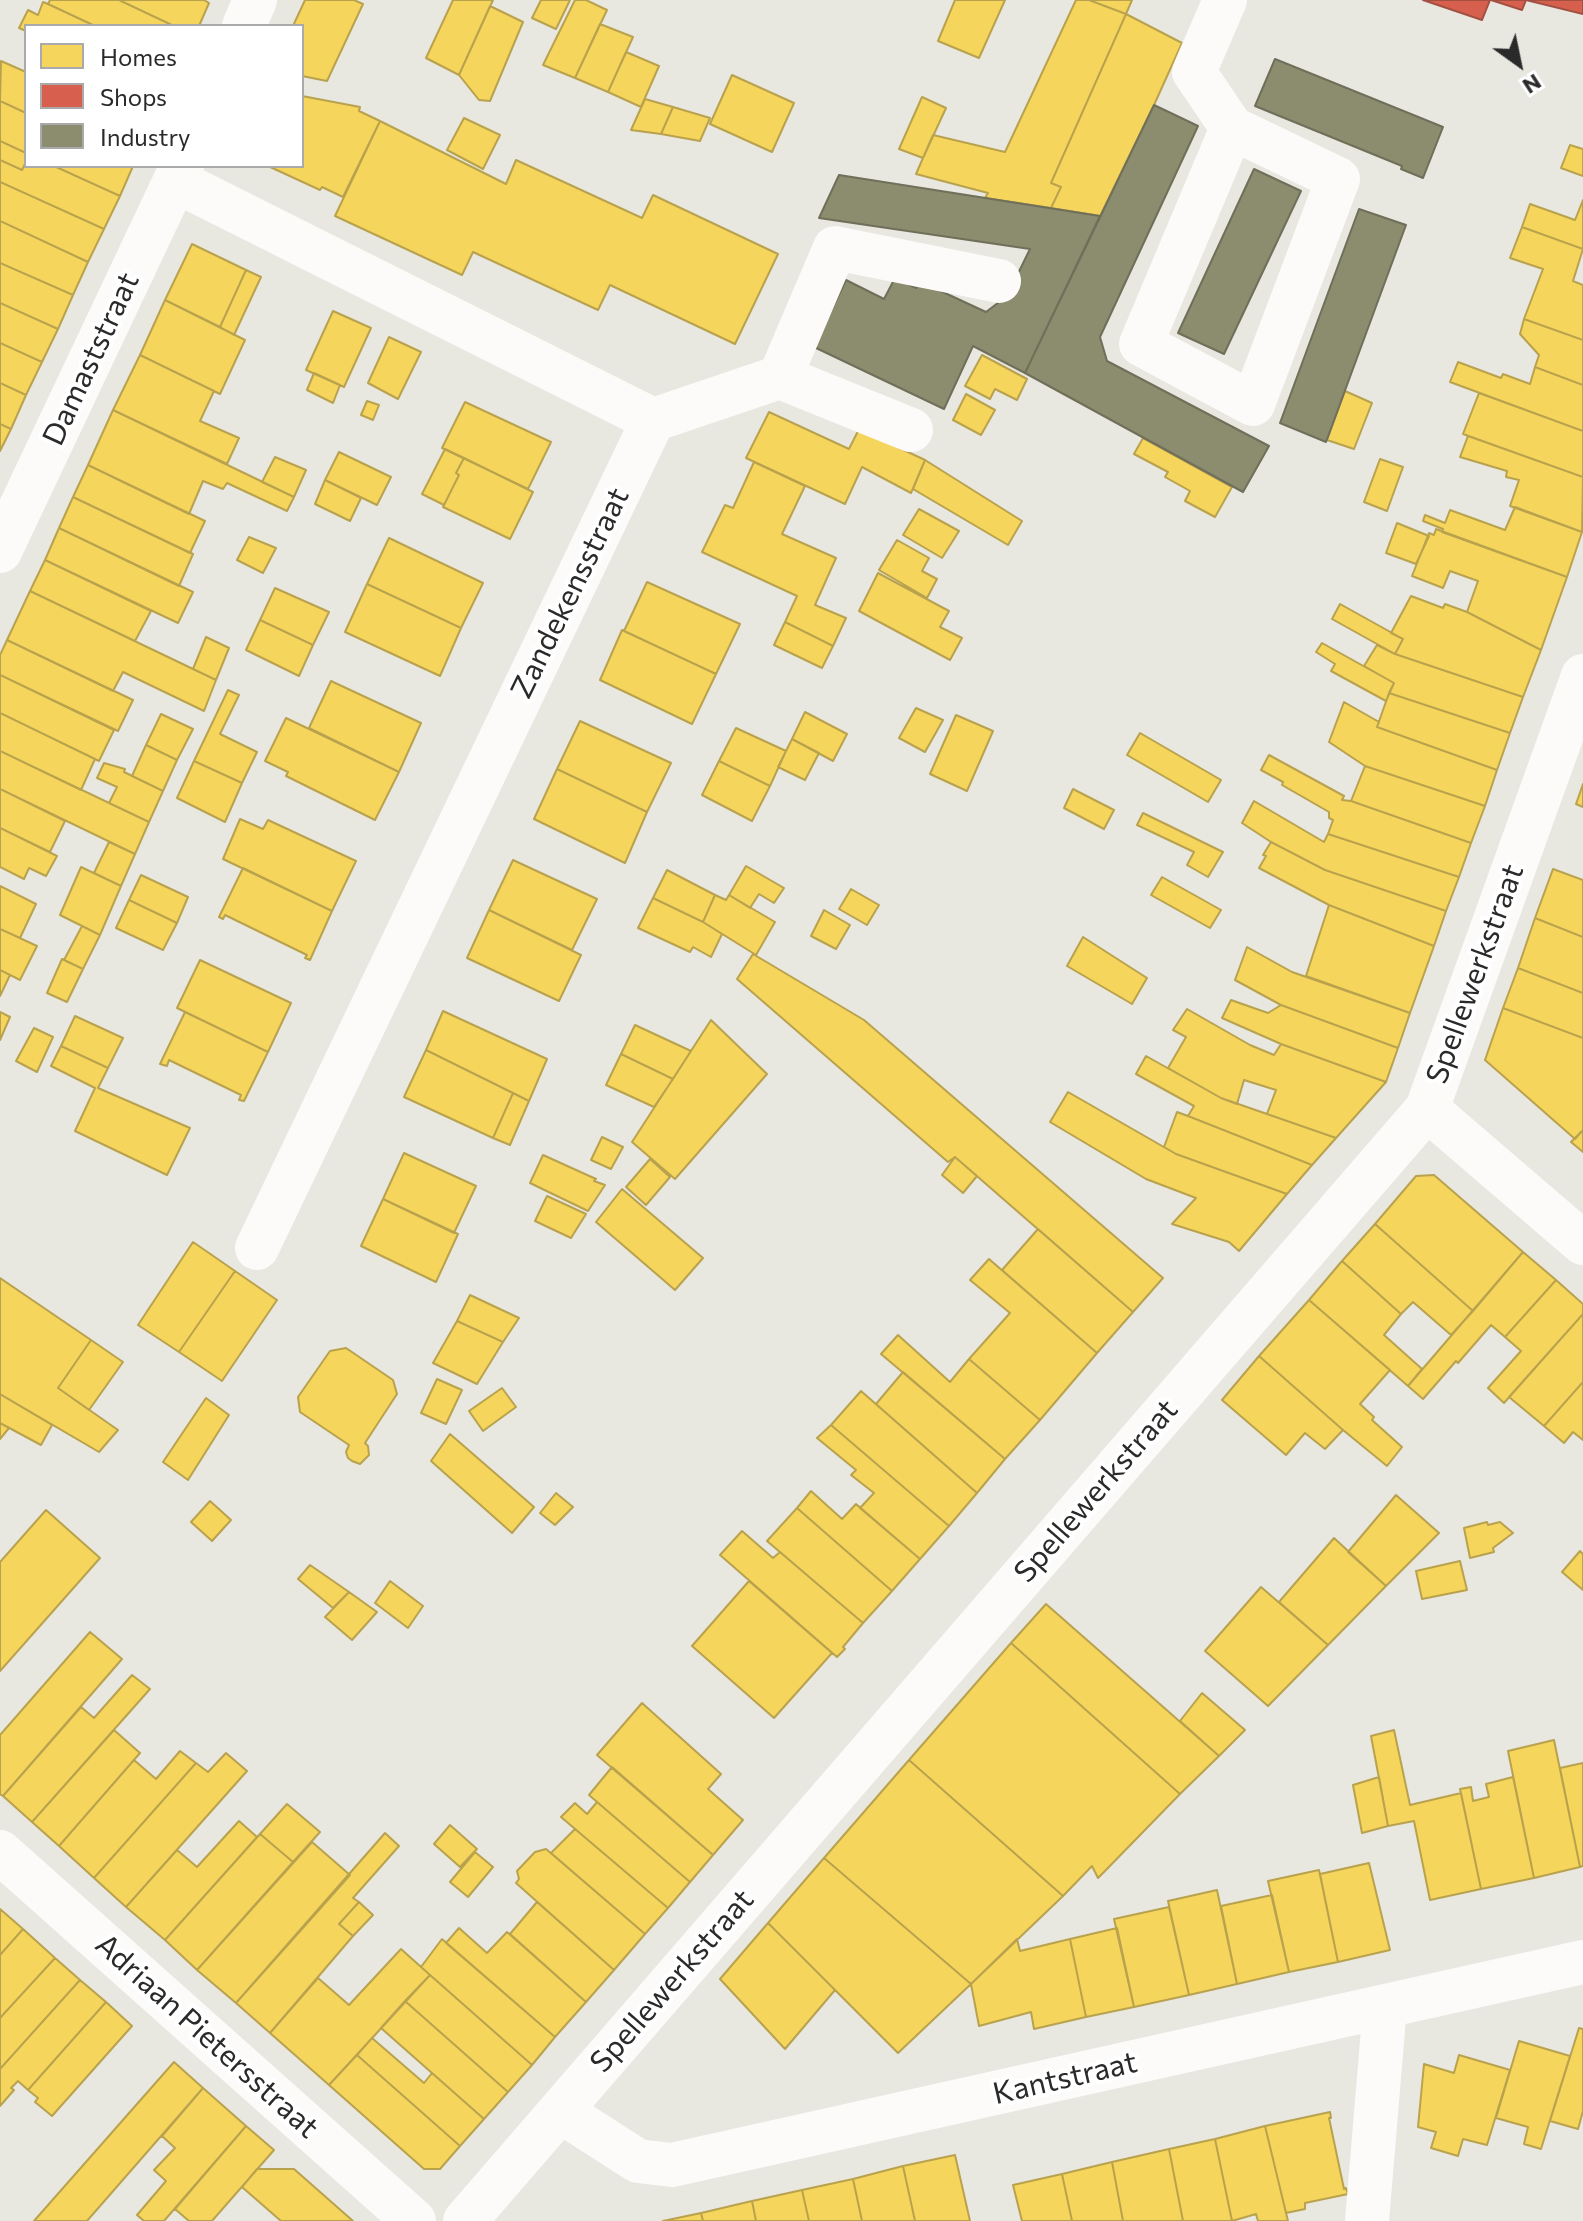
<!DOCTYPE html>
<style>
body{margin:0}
#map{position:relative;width:1583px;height:2221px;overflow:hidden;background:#e8e7e0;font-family:Commissioner,sans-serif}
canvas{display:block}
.legend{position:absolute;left:24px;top:24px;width:280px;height:144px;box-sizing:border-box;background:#fff;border:2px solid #aaa;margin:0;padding:10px 14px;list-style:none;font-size:24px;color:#2a2a2a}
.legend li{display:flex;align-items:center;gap:16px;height:40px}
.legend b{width:40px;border:2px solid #aaa}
.north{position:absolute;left:1479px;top:24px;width:80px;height:80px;-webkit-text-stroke:6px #fff;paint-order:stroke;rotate:147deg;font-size:22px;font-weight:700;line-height:32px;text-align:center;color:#2a2a2a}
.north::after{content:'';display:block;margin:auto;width:28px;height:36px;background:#2a2a2a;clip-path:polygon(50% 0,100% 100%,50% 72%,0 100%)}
</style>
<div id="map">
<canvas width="1583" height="2221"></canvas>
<ul class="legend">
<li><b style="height:22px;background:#f6d55c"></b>Homes</li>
<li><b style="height:22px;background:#d6604d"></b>Shops</li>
<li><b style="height:22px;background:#8c8c6e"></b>Industry</li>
</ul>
<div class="north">N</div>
</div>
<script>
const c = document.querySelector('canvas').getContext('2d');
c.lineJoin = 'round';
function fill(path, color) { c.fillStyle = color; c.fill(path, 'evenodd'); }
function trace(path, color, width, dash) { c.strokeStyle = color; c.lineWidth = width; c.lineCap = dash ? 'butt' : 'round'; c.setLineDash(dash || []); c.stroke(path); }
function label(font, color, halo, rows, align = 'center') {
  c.font = font + ' Commissioner,sans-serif'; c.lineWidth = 8; c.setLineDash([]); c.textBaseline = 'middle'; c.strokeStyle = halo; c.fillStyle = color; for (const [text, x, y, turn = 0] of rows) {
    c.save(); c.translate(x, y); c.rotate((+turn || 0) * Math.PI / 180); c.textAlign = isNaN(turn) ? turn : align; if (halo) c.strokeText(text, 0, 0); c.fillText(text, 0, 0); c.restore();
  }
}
const homes = new Path2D(`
 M50,0H119L174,26H95L48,4Z
 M119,0H204L209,3L199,26H174Z
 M305,0H354L363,4L327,81L302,76V26H293Z
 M453,0H493L459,75L426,58Z
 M541,0H570L556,29L532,18Z
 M575,0H586L607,10L575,78L543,65Z
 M955,0H1005L979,58L938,41Z
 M1076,0H1089L1126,14L1051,183L1061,187L1051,208L985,198L988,193L916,174L933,135L1005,152Z
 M1089,0H1132L1126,14Z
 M43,2L48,4L95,26H26V31L19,28L28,10L38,15Z
 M490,6L523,22L490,101L479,100L459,75Z
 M1126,14L1182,43L1154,105L1100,216L1051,208L1061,187L1051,183Z
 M600,24L633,37L608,92L575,78Z
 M626,52L659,66L641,107L608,92Z
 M1,61L26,72V113L0,101Z
 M732,75L794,103L772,152L710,124Z
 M302,96L360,107L359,111L380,121L343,197L322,187L320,190L268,166H302Z
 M922,97L946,108L923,158L899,149Z
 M645,99L673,107L661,134L631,130Z
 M0,101L26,113V153L0,141Z
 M673,107L710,118L700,141L661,134Z
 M464,118L500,135L483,169L447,150Z
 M380,121L506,184L516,160L642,218L653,195L778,254L735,344L610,285L598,310L473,252L462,275L335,216Z
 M0,141L26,153V162L22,170L0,160Z
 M1570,145L1583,149V176L1561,168Z
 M0,160L22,170L26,162V166H54L120,196L104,229L0,182Z
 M54,166H133L120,196Z
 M0,182L104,229L88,262L0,221Z
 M1583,200V249L1522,227L1530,204L1575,220Z
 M0,221L88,262L73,295L0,263Z
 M1522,227L1583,249L1573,281L1583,285V340L1524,319L1543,269L1510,258Z
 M192,244L246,270L220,327L165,300Z
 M0,263L73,295L58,329L0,303Z
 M246,270L261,277L234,335L220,327Z
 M165,300L245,340L220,394L140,355Z
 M0,303L58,329L42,362L0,343Z
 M333,311L371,328L344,387L306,370Z
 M1524,319L1583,340V385L1535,367L1539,355L1520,334Z
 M389,337L421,352L398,399L368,383Z
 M0,343L42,362L26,395L0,383Z
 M140,355L214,391L200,421L239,438L227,464L113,410Z
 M982,355L1027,379L1017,400L995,389L990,399L965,386Z
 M1458,362L1501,378L1503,374L1530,384L1535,367L1583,385V431L1450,382Z
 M314,373L340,385L333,403L307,390Z
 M0,383L26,395L11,429L0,424Z
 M1345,391L1372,403L1354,449L1327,440Z
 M1479,393L1583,431V477L1463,434Z
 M966,394L995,410L981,435L953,420Z
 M367,401L379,405L373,420L361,415Z
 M465,402L551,442L528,489L442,448Z
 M113,410L294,497L287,511L227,483L223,489L203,481L189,514L88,465Z
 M769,412L849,449L859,429L925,460L911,493L862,467L845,504L746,458Z
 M0,424L11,429L0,451Z
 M1468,436L1583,477L1582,532L1510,506L1519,480L1506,477L1507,471L1460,457Z
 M1143,438L1232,487L1215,517L1185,501L1190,491L1165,477L1168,472L1134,454Z
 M445,449L464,458L456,473L459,475L444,505L422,494Z
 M339,452L391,477L377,505L325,480Z
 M275,457L306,470L294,497L262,482Z
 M464,458L533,492L510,539L443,507L459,475L456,473Z
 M1380,459L1403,467L1387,511L1364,502Z
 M925,460L1022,521L1008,545L913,489Z
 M754,462L805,486L782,534L836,558L815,605L846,618L833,646L785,622L797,596L702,552L725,505L733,508Z
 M88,465L205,521L190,553L73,497Z
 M325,480L361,498L350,521L315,504Z
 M73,497L193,554L179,586L59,528Z
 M1515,507L1582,532L1567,577L1442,532L1443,529L1423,521L1425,515L1445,523L1450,510L1505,530Z
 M919,509L959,531L942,558L903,535Z
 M1397,523L1429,536L1416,564L1386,553Z
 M59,528L193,592L178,623L45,560Z
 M1436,529L1567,577L1541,650L1467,612L1478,581L1450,571L1443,588L1412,576L1429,533L1434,535Z
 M249,537L276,548L263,573L237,560Z
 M389,538L483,583L461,628L367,584Z
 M897,540L929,558L922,571L937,579L927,598L879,570Z
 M45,560L151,611L135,641L30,591Z
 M878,573L949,611L940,627L962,638L950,660L859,611Z
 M647,582L740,624L716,674L624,631Z
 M367,584L461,628L440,676L345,632Z
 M275,588L329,612L313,645L260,620Z
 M30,591L216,680L204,711L123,672L113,691L7,640Z
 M1411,596L1443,608L1445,604L1467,612L1541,650L1523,697L1395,654L1403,639L1391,633Z
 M1340,604L1403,639L1395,654L1332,619Z
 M260,620L313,645L299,676L246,650Z
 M785,622L833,646L822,668L774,645Z
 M622,630L716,674L692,724L600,680Z
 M206,637L229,648L216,680L193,669Z
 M7,640L133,700L118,731L0,675V655Z
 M1322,643L1394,683L1386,701L1331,671L1335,664L1316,652Z
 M1377,645L1395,654L1523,697L1510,733L1389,693L1394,683L1364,666Z
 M0,675L114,730L99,761L0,713Z
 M331,681L421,723L399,772L309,728Z
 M228,690L239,695L220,734L257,752L242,783L194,761Z
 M1389,693L1510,733L1497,770L1377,727Z
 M1344,702L1379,722L1377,727L1497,770L1485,806L1365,766L1329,742Z
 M916,708L943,720L925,752L899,738Z
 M805,712L847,734L833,761L792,739Z
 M0,713L95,759L81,790L0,751Z
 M161,714L193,729L177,760L146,745Z
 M956,715L993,731L967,791L930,774Z
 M286,718L399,772L375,820L286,776L288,772L265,761Z
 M580,721L671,763L647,812L557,769Z
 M736,728L786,751L770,786L719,761Z
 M1140,733L1221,780L1208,802L1127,755Z
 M792,739L819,753L805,780L778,767Z
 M146,745L177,760L163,791L132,776Z
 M0,751L149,822L135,854L0,789Z
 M1269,755L1344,796L1342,800L1351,801L1471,843L1459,877L1328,834L1333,820L1329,818V812L1282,785L1283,782L1261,770Z
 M194,761L242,783L225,822L177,798Z
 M719,761L770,786L752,821L702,795Z
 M104,763L125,769L124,772L163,791L149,822L109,803L117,787L97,778Z
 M1365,766L1485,806L1471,843L1351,801Z
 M557,769L647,812L625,863L534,819Z
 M1583,784V807L1576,804Z
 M0,789L65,821L50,852L0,828Z
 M1073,789L1114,810L1104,829L1064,808Z
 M1254,801L1324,842L1328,834L1459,877L1446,911L1325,870L1271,842L1242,823Z
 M1143,813L1223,852L1208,877L1187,865L1194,852L1137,825Z
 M240,819L263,829L268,820L356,861L332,911L223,859Z
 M0,828L57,856L46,876L29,868L24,879L0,867Z
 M109,842L135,854L121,886L94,873Z
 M1271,842L1325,870L1446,911L1434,946L1329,905L1259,868L1266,856L1263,855Z
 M513,860L597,899L572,950L489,910Z
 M746,866L784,888L774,903L759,894L750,908L729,895Z
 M81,867L121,886L100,935L60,915Z
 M243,868L332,911L310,960L305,958L307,955L225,915L223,919L219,917Z
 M1553,869L1583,880V937L1535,918Z
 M667,870L715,895L703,922L653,898Z
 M141,875L188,897L177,923L129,900Z
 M1162,877L1221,910L1210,928L1151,895Z
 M0,886L36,904L20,938L0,929Z
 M851,889L879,905L867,925L839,909Z
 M715,895L726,900L729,895L775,922L756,955L703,922Z
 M653,898L703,922L722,934L711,957L693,947L690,952L638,928Z
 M129,900L177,923L163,950L116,928Z
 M1329,905L1434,946L1410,1013L1306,976Z
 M489,910L581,955L559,1001L467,958Z
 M824,910L850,925L836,949L811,936Z
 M1535,918L1583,937V993L1518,968Z
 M82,926L100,935L83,969L64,960Z
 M0,929L37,946L20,980L0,970Z
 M1083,937L1147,978L1132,1004L1067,966Z
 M1247,947L1292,972L1410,1013L1398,1048L1281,1005L1235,980Z
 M753,954L864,1020L1163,1278L1133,1312L955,1157L948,1162L737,979Z
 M62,959L83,969L67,1002L47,993Z
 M200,960L291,1003L268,1052L177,1008Z
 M1518,968L1583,993V1038L1503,1008Z
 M0,970L10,975L0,996Z
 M1231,1000L1268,1013L1281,1005L1398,1048L1386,1082L1281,1044L1222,1018Z
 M1503,1008L1583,1038V1130L1575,1139L1485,1060Z
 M1187,1009L1250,1045L1274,1055L1281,1044L1386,1082L1336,1138L1267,1114L1276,1090L1244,1080L1237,1104L1221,1098L1168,1068L1186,1037L1173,1030Z
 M443,1011L547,1059L529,1101L426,1050Z
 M0,1012L10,1017L0,1040Z
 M185,1012L268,1052L244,1101L239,1100L241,1095L169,1060L167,1066L160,1064Z
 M75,1016L123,1038L108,1068L61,1046Z
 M711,1020L767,1074L675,1179L632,1142Z
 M635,1025L691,1051L673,1079L621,1054Z
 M34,1028L53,1037L37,1072L16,1061Z
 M61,1046L108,1068L98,1088L190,1128L167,1175L75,1131L95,1088L51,1066Z
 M426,1050L513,1093L493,1138L404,1097Z
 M621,1054L673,1079L654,1107L606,1085Z
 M1146,1056L1221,1098L1336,1138L1312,1165L1188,1116L1194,1106L1136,1074Z
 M1068,1092L1176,1154L1287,1194L1239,1251L1229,1242L1172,1224L1196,1198L1146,1179L1050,1122Z
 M513,1093L529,1101L510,1145L493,1138Z
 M1177,1112L1188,1116L1312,1165L1287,1194L1176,1154L1164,1147Z
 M1583,1130V1152L1571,1142Z
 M602,1137L623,1147L611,1169L591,1160Z
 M404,1153L476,1186L454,1233L383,1199Z
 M543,1155L596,1179L594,1181L605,1185L588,1211L530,1183Z
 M955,1157L977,1176L963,1193L942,1175Z
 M650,1159L670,1177L646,1205L626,1187Z
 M1434,1175L1523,1252L1473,1311L1375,1224L1416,1176Z
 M622,1189L703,1258L675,1290L596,1222Z
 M547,1196L586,1214L571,1238L535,1221Z
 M383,1199L458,1234L436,1282L361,1246Z
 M1375,1224L1473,1311L1451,1335L1413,1302L1401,1314L1342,1261Z
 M1038,1229L1133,1312L1097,1353L1002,1270Z
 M193,1242L235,1271L179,1352L138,1325Z
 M1523,1252L1556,1280L1505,1337L1491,1325L1458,1363L1456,1361L1423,1399L1408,1386Z
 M989,1259L1097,1353L1040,1420L969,1359L1010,1313L970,1280Z
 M1342,1261L1401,1314L1384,1335L1422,1369L1408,1386L1309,1300Z
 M235,1271L277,1300L222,1381L179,1352Z
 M0,1278L91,1340L58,1388L118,1430L99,1452L0,1394Z
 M1556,1280L1583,1304V1314L1504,1403L1488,1388L1521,1351L1505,1337Z
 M470,1295L519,1318L503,1342L457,1321Z
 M1309,1300L1390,1370L1360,1404L1374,1417L1372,1420L1402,1447L1387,1466L1343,1430L1259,1356Z
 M1583,1314V1382L1544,1426L1509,1397Z
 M457,1321L503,1342L477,1384L433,1363Z
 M898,1335L950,1382L969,1359L1040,1420L1005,1459L881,1354Z
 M91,1340L123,1362L89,1410L58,1388Z
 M346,1348L393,1380L397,1394L365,1443L368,1446L369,1455L360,1464L352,1461L348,1458L346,1452L349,1445L300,1412L298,1397L330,1351Z
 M1259,1356L1343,1430L1325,1449L1305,1433L1286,1455L1222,1400Z
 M903,1372L1005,1459L977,1493L876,1404Z
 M437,1379L462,1390L446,1424L421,1413Z
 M1583,1382V1440L1573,1432L1564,1443L1544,1426Z
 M502,1388L516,1407L483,1431L469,1411Z
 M861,1391L977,1493L949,1526L831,1425Z
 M0,1394L52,1425L41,1445L0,1423Z
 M206,1398L229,1415L188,1480L163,1462Z
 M0,1423L9,1428L0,1439Z
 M831,1425L949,1526L920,1559L860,1508L874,1493L851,1475L856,1470L817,1438Z
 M450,1434L534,1507L512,1533L431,1461Z
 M811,1491L842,1519L856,1504L920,1559L892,1591L797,1508Z
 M556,1493L573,1507L555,1525L540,1513Z
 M1396,1495L1439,1533L1386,1586L1348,1552Z
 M210,1501L231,1520L212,1541L191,1522Z
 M797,1508L892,1591L863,1623L767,1541Z
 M46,1510L100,1558L0,1671V1562Z
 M1487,1522L1488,1525L1500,1522L1513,1533L1493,1548L1494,1552L1470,1558L1464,1528Z
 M742,1531L773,1558L780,1552L863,1623L843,1647L845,1649L837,1657L720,1555Z
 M1334,1538L1386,1586L1328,1645L1279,1602Z
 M1580,1551L1583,1554V1590L1562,1572Z
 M1460,1561L1467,1590L1422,1599L1416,1571Z
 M310,1565L349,1592L333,1608L298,1579Z
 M390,1581L423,1606L408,1628L375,1603Z
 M749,1581L832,1653L774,1718L692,1646Z
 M1261,1587L1328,1645L1268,1706L1205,1651Z
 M349,1592L377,1612L352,1640L325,1617Z
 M1046,1604L1219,1756L1180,1794L1011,1643Z
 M90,1632L122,1659L3,1796L0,1794V1735Z
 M1011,1643L1180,1794L1104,1872L1098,1878L1092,1866L1063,1896L909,1760Z
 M132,1675L150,1689L32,1822L3,1796L81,1707L94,1718Z
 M1202,1693L1245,1730L1219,1756L1180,1721Z
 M642,1703L721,1774L708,1789L743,1820L713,1855L597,1755Z
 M114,1730L140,1753L59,1846L32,1822Z
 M1394,1730L1410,1805L1461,1793L1481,1889L1430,1900L1414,1821L1388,1826L1371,1736Z
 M1554,1740L1580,1867L1534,1878L1508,1751Z
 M180,1751L196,1763L94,1878L59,1846L134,1760L156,1779Z
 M226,1753L247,1771L126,1907L94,1878L196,1763L208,1772Z
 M909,1760L1063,1896L971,1984L824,1858Z
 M1583,1763V1866L1580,1867L1560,1768Z
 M612,1767L713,1855L690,1882L589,1795Z
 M1379,1777L1388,1826L1362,1833L1353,1785Z
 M1513,1777L1534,1878L1481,1889L1460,1789L1471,1787L1473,1801L1489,1797L1486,1784Z
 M597,1802L690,1882L668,1908L561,1817L575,1803L587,1814Z
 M287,1804L320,1832L293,1862L260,1834Z
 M239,1821L257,1837L165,1940L126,1907L177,1850L197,1867Z
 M450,1825L477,1849L460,1867L434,1844Z
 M575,1829L668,1908L645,1934L551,1853Z
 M385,1833L399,1846L353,1898L359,1902L339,1924L353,1936L270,2033L236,2003Z
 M260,1834L293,1862L197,1970L165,1940Z
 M312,1842L350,1875L236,2003L197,1970Z
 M546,1849L645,1934L614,1970L516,1883L519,1879L517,1871L535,1852Z
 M475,1852L493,1867L468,1897L450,1882Z
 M824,1858L971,1984L898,2053L768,1923Z
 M1369,1863L1390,1950L1338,1962L1320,1874Z
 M1319,1870L1338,1962L1289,1972L1268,1881Z
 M1217,1890L1237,1984L1189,1995L1168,1901Z
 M1272,1895L1289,1972L1237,1984L1221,1906Z
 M359,1902L373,1915L353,1936L339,1924Z
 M537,1902L614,1970L586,2002L510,1934Z
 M1169,1907L1189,1995L1134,2007L1114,1919Z
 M0,1909L23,1929L0,1955Z
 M768,1923L835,1990L785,2049L720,1979Z
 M459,1928L487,1953L507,1932L586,2002L555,2037L446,1943Z
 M1117,1928L1134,2007L1086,2017L1070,1939Z
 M23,1929L55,1958L0,2018V1955Z
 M442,1939L555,2037L532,2065L421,1967Z
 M1017,1939L1020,1951L1070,1939L1086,2017L1034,2029L1031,2012L979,2026L971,1984Z
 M401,1949L430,1975L329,2085L270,2033L318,1978L349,2005Z
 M55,1958L80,1980L0,2069V2018Z
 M430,1975L532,2065L508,2092L405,2001Z
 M80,1980L106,2002L28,2090L18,2081L11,2088L14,2090L0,2106V2069Z
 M405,2001L508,2092L484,2119L381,2028Z
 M106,2002L132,2026L52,2116L35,2102L38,2098L28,2090Z
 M1579,2028L1583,2029V2111L1578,2129L1550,2121Z
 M372,2038L424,2083L432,2073L484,2119L460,2146L357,2055Z
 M1519,2041L1570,2056L1541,2149L1524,2144L1528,2127L1496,2118Z
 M357,2055L460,2146L440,2169H424L329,2085Z
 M1459,2055L1510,2070L1487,2145L1463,2139L1458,2156L1431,2148L1436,2132L1418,2127L1424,2064L1454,2073Z
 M174,2062L203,2088L87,2221H34Z
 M203,2088L246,2126L164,2221H144L137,2215L166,2181L154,2170L175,2148L162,2136Z
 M1330,2112L1331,2118H1329L1344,2189L1346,2188L1348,2194L1305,2203V2209L1286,2213L1265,2126Z
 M246,2126L274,2150L212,2221H189L175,2209Z
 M1265,2126L1288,2221H1258L1256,2214L1232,2221L1215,2139Z
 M1215,2139L1232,2221H1183L1169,2149Z
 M1169,2149L1183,2221H1123L1112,2162Z
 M955,2155L970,2221H915L903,2166Z
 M1112,2162L1123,2221H1072L1062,2174Z
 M903,2166L915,2221H862L853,2179Z
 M257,2169H294L353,2221H281L242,2187Z
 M1062,2174L1072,2221H1022L1013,2185Z
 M853,2179L862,2221H809L802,2190Z
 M802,2190L809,2221H756L752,2201Z
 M752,2201L756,2221H703L701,2213Z
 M701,2213L703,2221H663Z`);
fill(homes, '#f6d55c');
trace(homes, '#b9a24d', 2);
const shops = new Path2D(`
 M1423,0H1490L1482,20Z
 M1491,0H1526L1522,10Z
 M1526,0H1583V14Z`);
fill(shops, '#d6604d');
trace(shops, '#a25042', 2);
const industry = new Path2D(`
 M1275,59L1443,127L1423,178L1401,169L1402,166L1255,106Z
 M1154,105L1198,126L1100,337L1107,361L1269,446L1243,492L1025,373Z
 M1254,169L1301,191L1224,354L1178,333Z
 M839,175L1100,216L1025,373L973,346L944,409L814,347L846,280L884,299L895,278L916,288L919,281L986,312L1007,296L1030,249L819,218Z
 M1359,209L1406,225L1326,442L1280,423Z`);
fill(industry, '#8c8c6e');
trace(industry, '#6f6f5a', 2);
trace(new Path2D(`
 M1225,0L1194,72L1232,128L1338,179L1253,404L1141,344L1232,128
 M244,26L255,0
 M176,181L653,420L257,1248
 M780,377L835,248L999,281
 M653,420L780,377L911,430
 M0,551L182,166
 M1427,1109L1583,1243
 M0,1852L414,2221
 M560,2111L638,2161L672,2165L1583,1962
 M465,2221L1427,1109L1583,676
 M1367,2221L1385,2006`), '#fcfbfa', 44);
label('30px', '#2a2a2a', '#fff', [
 ["Damaststraat",91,359,-65],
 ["Zandekensstraat",570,593,-64],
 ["Spellewerkstraat",1475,974,-70],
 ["Spellewerkstraat",1096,1491,-49],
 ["Spellewerkstraat",672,1981,-49],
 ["Adriaan Pietersstraat",207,2036,42],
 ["Kantstraat",1065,2078,-13]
]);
</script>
